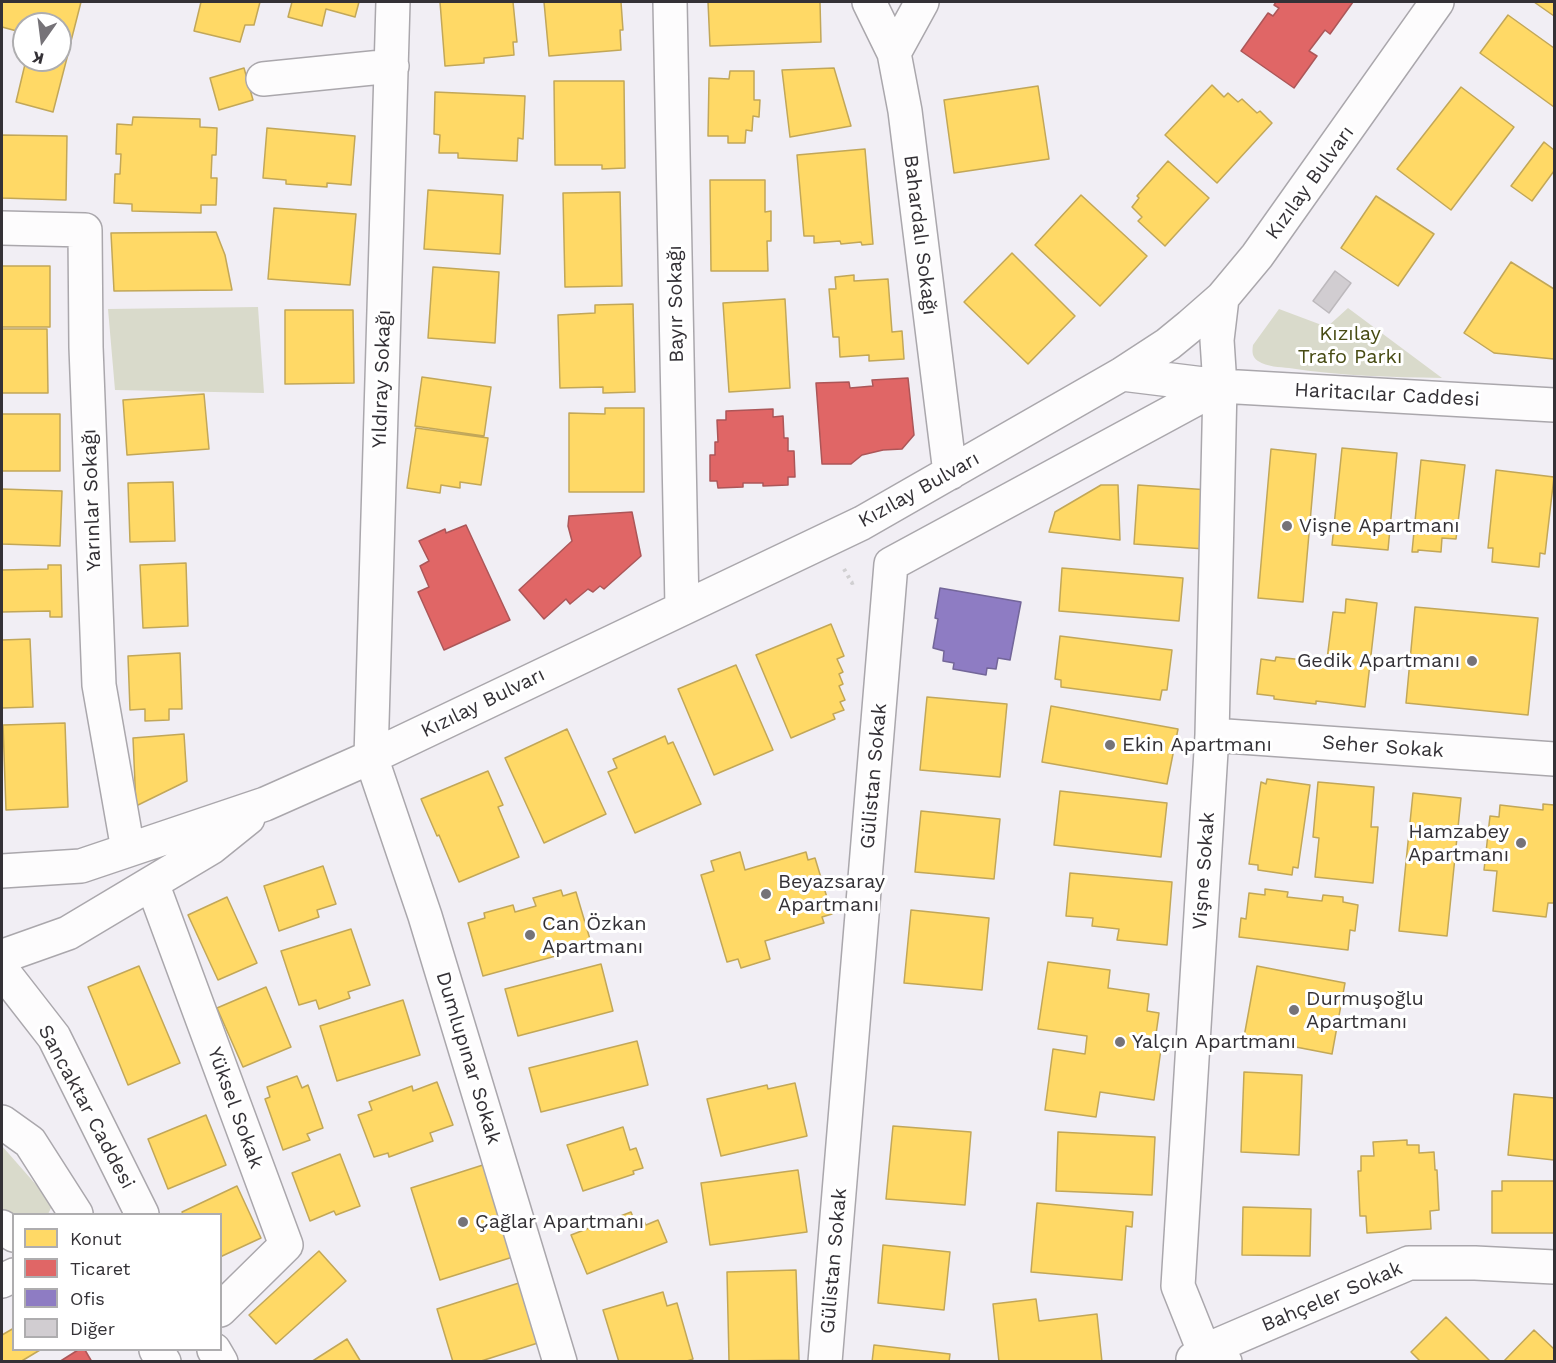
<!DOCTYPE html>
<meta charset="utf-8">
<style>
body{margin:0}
#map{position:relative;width:1556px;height:1363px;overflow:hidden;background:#f1eef4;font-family:"Work Sans",sans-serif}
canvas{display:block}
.frame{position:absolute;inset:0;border:3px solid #343136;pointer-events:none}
.legend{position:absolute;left:12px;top:1213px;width:210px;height:138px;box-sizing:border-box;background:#fff;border:2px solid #aeadaf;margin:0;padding:8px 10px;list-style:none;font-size:18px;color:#343136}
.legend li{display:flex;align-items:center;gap:12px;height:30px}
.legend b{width:30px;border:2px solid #aeadaf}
.north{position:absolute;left:12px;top:12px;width:60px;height:60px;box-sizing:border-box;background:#fff;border:2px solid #aeadaf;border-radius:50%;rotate:194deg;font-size:16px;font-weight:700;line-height:24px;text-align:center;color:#343136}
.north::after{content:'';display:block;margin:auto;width:21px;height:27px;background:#767378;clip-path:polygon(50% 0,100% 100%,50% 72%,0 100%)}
</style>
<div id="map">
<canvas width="1556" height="1363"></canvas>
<div class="frame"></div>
<ul class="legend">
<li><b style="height:16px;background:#ffd966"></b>Konut</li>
<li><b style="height:16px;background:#e06666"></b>Ticaret</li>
<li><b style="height:16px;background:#8e7cc3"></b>Ofis</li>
<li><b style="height:16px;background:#d1cdd1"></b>Diğer</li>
</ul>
<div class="north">K</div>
</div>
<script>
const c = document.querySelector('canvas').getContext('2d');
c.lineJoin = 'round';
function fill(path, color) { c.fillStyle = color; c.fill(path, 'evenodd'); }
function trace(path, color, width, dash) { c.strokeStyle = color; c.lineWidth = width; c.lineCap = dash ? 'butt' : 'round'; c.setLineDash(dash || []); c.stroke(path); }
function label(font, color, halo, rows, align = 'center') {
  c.font = font + ' "Work Sans",sans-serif'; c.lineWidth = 6; c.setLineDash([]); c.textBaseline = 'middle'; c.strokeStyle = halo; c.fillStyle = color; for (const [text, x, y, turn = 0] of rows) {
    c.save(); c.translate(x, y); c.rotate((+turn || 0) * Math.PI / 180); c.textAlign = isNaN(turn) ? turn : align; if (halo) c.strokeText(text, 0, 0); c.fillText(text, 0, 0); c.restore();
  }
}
fill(new Path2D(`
 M258,307L264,393L115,390L108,309Z
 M1348,308L1442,378C1391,377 1340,376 1289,368C1280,367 1267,367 1258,361C1252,357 1252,352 1253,345L1279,309L1327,327Z
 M2,1146L53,1204L48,1214H14L13,1238L2,1242Z`), '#d9dacb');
const homes = new Path2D(`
 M2,2H81L70,45L60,43V24H24V33L2,27Z
 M201,2H260L254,25H245L240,42L194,31Z
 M292,2H359L355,17L326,9L322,26L288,17Z
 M440,2H513L517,42H513L514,55L484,58V63L445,66Z
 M544,2H621L623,30H620L621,50L549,56Z
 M708,2H820L821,42L710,46Z
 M1534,2H1554V16Z
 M1508,15L1554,48V107L1480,53Z
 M60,52L68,54L53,112L16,102L26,60H60Z
 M244,68L253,100L219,110L210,78Z
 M834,68L851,126L790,137L782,70Z
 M730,71H754V100H760L759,117L753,116L752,131L746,130L745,143H728V136H708L709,78L729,79Z
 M554,81H624L625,168L602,169V165H555Z
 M1212,85L1224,97L1228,93L1238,102L1242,99L1257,113L1260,111L1272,123L1217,183L1165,135Z
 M1038,86L1049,159L954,173L944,100Z
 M1461,87L1514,127L1451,210L1397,169Z
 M435,92L525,96L523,139L518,138L517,161L458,158V153H439L440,135L434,134Z
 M133,117L200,119V127L217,128L216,155H212L211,178H217L216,205H201V213L132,211V204L114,203L115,174H120L121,154H116L117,124L132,125Z
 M267,128L355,136L351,185L327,183V187L286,184V180L263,178Z
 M2,135L67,136L66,200L2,198Z
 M1544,142L1554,150V171L1532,201L1511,186Z
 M865,149L873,244L862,245L861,242L841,244L840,241L814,243V236H804L797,155Z
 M1168,161L1209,198L1165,246L1138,221L1142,217L1132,207L1139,198L1137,196Z
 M710,180H765V212L771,211V241H767L768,271H711Z
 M428,190L503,195L500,254L424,249Z
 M620,192L622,286L565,287L563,193Z
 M1081,195L1147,256L1100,306L1035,245Z
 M1376,196L1434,234L1398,286L1341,248Z
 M274,208L356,214L350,285L268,279Z
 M216,232L225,255L232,290L114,291L111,233Z
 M1012,253L1075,316L1028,364L964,302Z
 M1511,262L1554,289V359L1494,353L1464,333Z
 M2,266H50V327H2Z
 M433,267L499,272L495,343L428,338Z
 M854,275V281L888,279L892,332L902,331L904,359L869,361V355L840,357L839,337H833L829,289H836L835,277Z
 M785,299L790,388L729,392L723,303Z
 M633,304L635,392L603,393V387L560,388L558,315L595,313V305Z
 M285,310H353L354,383L285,384Z
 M2,329H47L48,393H2Z
 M422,377L491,387L484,436L415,426Z
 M204,394L209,449L127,455L123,400Z
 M605,408H644V492H569V413L605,414Z
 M2,414H60V471H2Z
 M416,428L488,438L481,485L460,482V488L441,485L440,493L407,488Z
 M1342,448L1397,453L1388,550L1332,545Z
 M1271,449L1316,454L1303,602L1258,598Z
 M1421,460L1465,465L1456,539L1442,538L1441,552L1418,550V552H1412Z
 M1496,470L1554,477L1545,554L1540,553L1539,567L1492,562L1493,548H1488Z
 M173,482L175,541L130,542L128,483Z
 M1101,485H1118L1120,540L1049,532L1055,512Z
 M1138,485L1209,490L1205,549L1134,544Z
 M2,489L62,491L60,546L2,544Z
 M186,563L188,626L143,628L140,565Z
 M48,565H61L62,617H50V611L2,612V570L48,569Z
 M1062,568L1183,578L1179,621L1059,611Z
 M1346,599L1377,603L1365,707L1316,701V704L1274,699V696L1257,694L1261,659L1275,661L1276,657L1304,660L1303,664L1326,667L1333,612L1345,613Z
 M1415,607L1538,618L1528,715L1406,703Z
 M831,624L844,656L837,659L843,672L839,674L843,684L839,686L845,700L840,702L844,710L833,714L835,719L791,738L756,655Z
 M1060,636L1172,650L1167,690H1162L1160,700L1061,687V680L1055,679Z
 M30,639L33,707L2,708V640Z
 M180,653L182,709H169V720L145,721V709L130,710L128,656Z
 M736,665L773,750L714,775L678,689Z
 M927,697L1007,704L1000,777L920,770Z
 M1051,706L1178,729L1167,784L1042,762Z
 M65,723L68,807L6,810L3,725Z
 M567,729L606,814L544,843L505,758Z
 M184,734L187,781L136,806L133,738Z
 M665,736L668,744L673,742L701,804L635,833L608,772L617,768L613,759Z
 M488,771L503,805L498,807L519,857L459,882L439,835L437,836L421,799Z
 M1267,779L1310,785L1298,868L1293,867L1292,875L1258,870V865L1249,864L1261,782L1266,784Z
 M1318,782L1374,787L1371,827H1378L1373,883L1315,877L1319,838L1313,837Z
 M1060,791L1167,803L1161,857L1054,845Z
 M1413,793L1461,798L1447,936L1399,931Z
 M1543,804L1554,805V903H1548L1546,917L1493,911L1497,871L1484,870L1490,816L1499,817L1500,805L1543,810Z
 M921,811L1000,819L994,879L915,872Z
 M740,852L745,870L806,852L808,860L815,858L832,914L822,917L824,923L765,941L770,959L741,968L738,959L727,962L701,875L714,871L711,861Z
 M323,866L336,904L317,910L319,917L279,931L264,886Z
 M1070,873L1172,882L1167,945L1117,940L1119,929L1092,926L1093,918L1066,916Z
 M1265,889L1288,892L1287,897L1322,901L1323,895L1343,897V902L1358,905L1355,931L1350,930L1348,950L1239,937L1241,918L1246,919L1249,893L1265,895Z
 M561,890L563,896L576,892L592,946L483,976L468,923L485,918L484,913L513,905L515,912L536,906L533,898Z
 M227,897L257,963L218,980L188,915Z
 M911,910L989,918L982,990L904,983Z
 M351,929L370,985L348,992L350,998L319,1009L316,1000L299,1005L281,951Z
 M1048,962L1110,970L1108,988L1149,994L1147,1011L1159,1013L1154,1048L1161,1049L1154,1100L1100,1092L1096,1117L1045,1110L1053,1049L1085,1054L1087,1036L1038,1029Z
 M601,964L613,1011L518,1036L505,989Z
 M139,966L180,1063L128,1085L88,987Z
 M1257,966L1345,983L1332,1054L1244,1037Z
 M266,987L291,1047L243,1067L217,1008Z
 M403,1000L420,1055L337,1081L320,1026Z
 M637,1041L648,1085L541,1112L529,1068Z
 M1244,1072L1302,1075L1299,1155L1241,1152Z
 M297,1076L302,1088L308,1085L323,1128L307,1134L310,1140L283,1150L265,1099L270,1097L267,1087Z
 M437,1082L453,1125L430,1133L433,1141L389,1157L388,1153L374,1157L358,1115L372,1110L369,1102L412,1086L413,1091Z
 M795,1083L807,1136L721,1156L707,1099L767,1085L768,1089Z
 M1514,1094L1554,1098V1160L1508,1155Z
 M206,1115L226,1165L168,1189L148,1139Z
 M893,1126L971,1132L965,1205L886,1199Z
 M623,1127L630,1150L636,1148L643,1168L633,1171L634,1174L583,1191L567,1145Z
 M1058,1132L1155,1137L1152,1195L1056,1191Z
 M1407,1140V1145H1419V1153L1434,1152L1435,1170H1437L1439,1210L1430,1211L1431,1229L1367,1233L1366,1216H1360L1358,1171H1361V1156H1374L1373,1142Z
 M340,1154L360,1206L336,1215L334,1211L310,1221L292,1173Z
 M486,1164L516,1256L440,1280L411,1188Z
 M798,1170L807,1232L710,1245L701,1183Z
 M1502,1181H1554V1233H1492V1191H1502Z
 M237,1186L261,1238L220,1257V1214H183L182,1212Z
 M1037,1203L1133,1212L1132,1227L1126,1226L1122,1280L1031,1272Z
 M1243,1207L1311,1209L1310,1256L1242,1255Z
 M631,1212L635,1222L643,1219L646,1225L658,1220L667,1242L587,1274L571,1235Z
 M883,1245L950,1252L944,1310L878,1303Z
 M319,1251L346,1281L276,1344L249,1315Z
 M796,1270L799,1360L729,1361L727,1272Z
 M522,1282L541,1342L478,1362H453L437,1309Z
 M663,1292L667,1306L677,1303L693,1359L684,1362H619L603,1310Z
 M1036,1299L1039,1321L1097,1314L1102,1362H999L993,1304Z
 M1446,1317L1491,1362H1421L1411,1352Z
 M14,1328V1350H40L20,1362H2V1335Z
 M1534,1330L1554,1349V1362H1503Z
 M347,1339L361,1362H311Z
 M874,1345L950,1354L949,1362H872Z`);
fill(homes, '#ffd966');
trace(homes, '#c2a758', 1.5);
const shops = new Path2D(`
 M1276,2H1353L1330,34L1325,30L1309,51L1317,56L1294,88L1241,51L1268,13L1273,16L1279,8L1274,5Z
 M908,378L914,435L902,449L883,450L862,455L851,464H822L816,383L849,382L850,388L873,386L872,380Z
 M773,409V417L783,416L784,438H788V451H794L795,477H788V485L763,486V483H743V487L718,488L717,481H710V455H715V442H718L717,420H726V411Z
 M632,512L641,556L604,589L600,586L593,592L588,589L570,604L566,599L544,619L519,590L572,541L568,526L569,516Z
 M466,525L510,620L444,650L418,592L429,587L420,566L429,561L419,541L445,529L446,533Z
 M78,1350H85L92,1362H59Z`);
fill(shops, '#e06666');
trace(shops, '#ac5658', 1.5);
const offices = new Path2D(`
 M940,588L1021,602L1010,660L998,658L996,669L987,668L986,675L953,669L954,663L943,661L944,651L933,648L938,619L935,618Z`);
fill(offices, '#8e7cc3');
trace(offices, '#736699', 1.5);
const building = new Path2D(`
 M1335,271L1351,283L1329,313L1313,301Z`);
fill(building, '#d1cdd1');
trace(building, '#bcb8bc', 1.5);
const minor = new Path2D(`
 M393,2L371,757L425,916L560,1362
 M670,2L682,607
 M869,2L894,53L905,111L950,473
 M894,53L922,2
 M263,79L392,66
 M2,228L85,230L86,347L99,685L128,850
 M1222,298L1217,340L1220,386L1212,735L1178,1286L1204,1351L1225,1362
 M1122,374L1220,386L1554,405
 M1212,735L1554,759
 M2,871L81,866L265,804L371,757L862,523L1122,374L1168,344L1190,326L1222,298L1257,256L1437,2
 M152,883L286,1245L220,1310
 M6,955L68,933L212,847L248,818
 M5,974L54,1037L142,1214
 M2,1122L30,1142L76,1214
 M2,1227L14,1235
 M2,1281L14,1275
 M156,1350L164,1362
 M214,1350L221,1362
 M1193,1359L1204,1351L1409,1263H1475L1554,1267
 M825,1362L891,564L1220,386`);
trace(minor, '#aaa7ac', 36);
trace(new Path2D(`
 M844,569L852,583L857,581`), '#d0cfd1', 4, [3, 4.5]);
trace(minor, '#fdfcfd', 33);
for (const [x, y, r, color] of [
 [1287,526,6,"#767378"],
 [1472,661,6,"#767378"],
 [1110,745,6,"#767378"],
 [1521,843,6,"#767378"],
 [766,894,6,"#767378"],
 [530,935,6,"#767378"],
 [1294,1010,6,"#767378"],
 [1120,1042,6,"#767378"],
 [463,1222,6,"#767378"]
]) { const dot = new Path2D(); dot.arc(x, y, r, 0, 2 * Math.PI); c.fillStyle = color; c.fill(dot); trace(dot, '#fff', 2); }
label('20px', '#343136', '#fff', [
 ["Kızılay Bulvarı",1310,183,-54],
 ["Bahardalı Sokağı",920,235,83],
 ["Bayır Sokağı",676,304,-91],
 ["Yıldıray Sokağı",382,379,-88],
 ["Haritacılar Caddesi",1387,395,3],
 ["Kızılay Bulvarı",919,490,-29],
 ["Yarınlar Sokağı",92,500,-92],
 ["Kızılay Bulvarı",483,703,-26],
 ["Seher Sokak",1383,747,4],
 ["Gülistan Sokak",874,776,-85],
 ["Vişne Sokak",1204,871,-86],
 ["Dumlupınar Sokak",468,1058,73],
 ["Sancaktar Caddesi",86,1107,62],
 ["Yüksel Sokak",235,1108,70],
 ["Gülistan Sokak",834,1261,-85],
 ["Bahçeler Sokak",1332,1297,-23]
]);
label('20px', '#474b13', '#fff', [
 ["Kızılay",1350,334],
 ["Trafo Parkı",1350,357]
]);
label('20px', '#343136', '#fff', [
 ["Vişne Apartmanı",1299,526],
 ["Gedik Apartmanı",1460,661,"right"],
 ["Ekin Apartmanı",1122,745],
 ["Hamzabey",1509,832,"right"],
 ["Apartmanı",1509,855,"right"],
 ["Beyazsaray",778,882],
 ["Apartmanı",778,905],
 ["Can Özkan",542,924],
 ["Apartmanı",542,947],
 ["Durmuşoğlu",1306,999],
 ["Apartmanı",1306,1022],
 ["Yalçın Apartmanı",1132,1042],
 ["Çağlar Apartmanı",475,1222]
], 'left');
</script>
